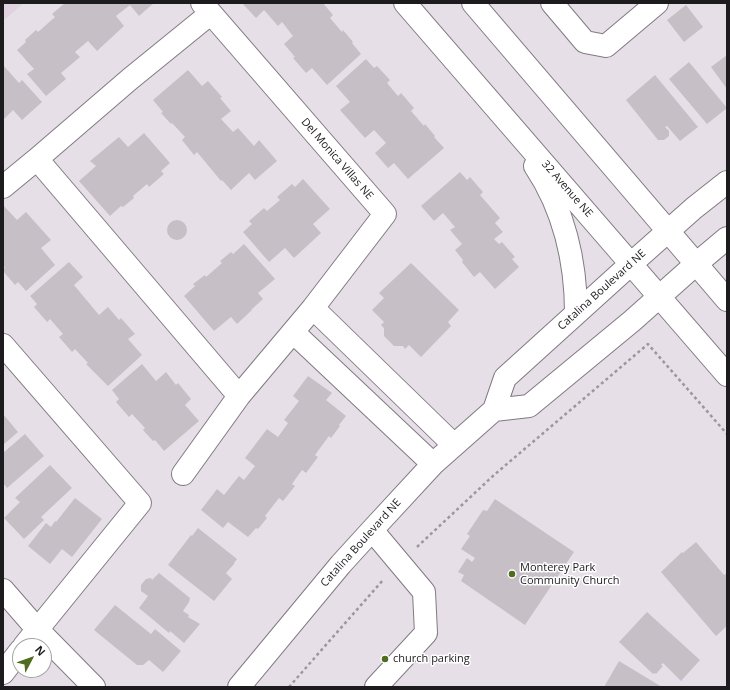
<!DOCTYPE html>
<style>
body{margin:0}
#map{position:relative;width:730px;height:690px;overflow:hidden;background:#e7dfe7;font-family:"Open Sans",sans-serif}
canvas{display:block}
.frame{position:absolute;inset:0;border:4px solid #1e1b1e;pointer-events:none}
.north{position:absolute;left:12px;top:638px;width:40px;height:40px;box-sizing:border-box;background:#fff;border:1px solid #a5a4a5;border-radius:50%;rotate:49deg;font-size:11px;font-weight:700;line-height:16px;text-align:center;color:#1e1b1e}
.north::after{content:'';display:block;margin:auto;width:14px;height:18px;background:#4f6c20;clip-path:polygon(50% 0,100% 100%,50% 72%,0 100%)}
</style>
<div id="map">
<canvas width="730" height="690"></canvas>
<div class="frame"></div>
<div class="north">N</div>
</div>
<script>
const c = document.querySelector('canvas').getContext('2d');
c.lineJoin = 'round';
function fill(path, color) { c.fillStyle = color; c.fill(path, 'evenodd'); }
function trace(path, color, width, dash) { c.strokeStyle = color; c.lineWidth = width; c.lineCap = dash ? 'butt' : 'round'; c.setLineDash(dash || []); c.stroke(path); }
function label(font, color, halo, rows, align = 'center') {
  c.font = font + ' "Open Sans",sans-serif'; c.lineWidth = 3; c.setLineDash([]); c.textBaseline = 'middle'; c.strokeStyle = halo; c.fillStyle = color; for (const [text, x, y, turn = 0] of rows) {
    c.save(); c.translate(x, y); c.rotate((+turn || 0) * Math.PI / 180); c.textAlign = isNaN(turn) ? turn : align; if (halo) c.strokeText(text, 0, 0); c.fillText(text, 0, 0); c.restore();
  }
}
fill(new Path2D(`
 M3,3H24L3,21Z`), '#e0d2e0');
fill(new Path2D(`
 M65,3H154L139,16L130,5L116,16L124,26L97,51L88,41L75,52L80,57L61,73L66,79L46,96L27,74L34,69L17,50L26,42L25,40L36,30L38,32L55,17L52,14Z
 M242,3H323L333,15L330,18L342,32L343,30L353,42L352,43L361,54L327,85L312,68L306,73L293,58L295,57L284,44L293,36L282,22L278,26L264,10L256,18Z
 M686,5L703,27L684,42L667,20Z
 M727,55V89L711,67Z
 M366,59L374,68L377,66L390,80L387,83L398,96L401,93L414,108L411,111L424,126L425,124L435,136L434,137L444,148L408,179L394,163L388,168L375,153L386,143L374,130L365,138L340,110L350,102L336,86Z
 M689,62L727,108L707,124L669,79Z
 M3,65L19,83L22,80L42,102L22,120L13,110L3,120Z
 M188,70L202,86L208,81L222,97L220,98L231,111L221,119L233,132L238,128L254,146L259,140L277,161L255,180L249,173L231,190L222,180L221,181L197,152L194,155L182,140L185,137L172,123L171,124L161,113L163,112L153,100Z
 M655,75L698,127L680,141L667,126L665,127L669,131V136L664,140H658L626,100Z
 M144,133L170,163L161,171L164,174L149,187L147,184L133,196L134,198L123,207L121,206L110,216L79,181L96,166L90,161L119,137L128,147Z
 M460,172L467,180L470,177L483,192L480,195L500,218L495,223L503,232L494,239L499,244L502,242L515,257L512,259L519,267L495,289L480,272L474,277L462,262L463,260L455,250L462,244L450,230L455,227L443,213L434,221L421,206Z
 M303,179L330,209L313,224L321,233L294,258L285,248L269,262L243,232L252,224L249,221L264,208L267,211L280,200L277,197L292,184L295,187Z
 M3,205L17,220L26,212L51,240L41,248L55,265L26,291L18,282L15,285L3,271L5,267L3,266Z
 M167 230a10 10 0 1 1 20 0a10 10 0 1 1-20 0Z
 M244,244L275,279L258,293L263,299L251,310H252L237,324L231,317L214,331L184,296L195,286L193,284L205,275L206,277L222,263L220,261L231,252L233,254Z
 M69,262L83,277L74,285L99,315L108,307L119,320L121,318L135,334L128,339L142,355L108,386L86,364L88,363L75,349L72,352L59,337L63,334L50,319L47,322L34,307L37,304L30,296Z
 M411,263L459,310L448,322L451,326L421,357L409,345L405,349L403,346H394L384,336V328L381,325L384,322L372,310L384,298L379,293Z
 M142,364L156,381L166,372L176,385L178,383L191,399L185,405L199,421L164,451L155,440L153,441L143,430L145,428L132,414L129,417L116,402L119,399L112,390Z
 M308,376L332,393L326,400L346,416L339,425L340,426L331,438L329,436L315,455L318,457L306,473L302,470L292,484L295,486L283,501L279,498L265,516L267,518L258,529L256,528L248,537L228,522L223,528L201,510L217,489L224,495L239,476L244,480L255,466L245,458L267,429L278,437L288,423L284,420L299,401L293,396Z
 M3,414L18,432L3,445Z
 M25,434L44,456L7,488L3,483V453Z
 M50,465L72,488L41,517L44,520L24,539L4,518L20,502L15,498Z
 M75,498L102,519L72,557L62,549L50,564L28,546L46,523L51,527L55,521L56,522Z
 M495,499L574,552L525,625L461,581L464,575L458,572L467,558L472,562L475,558L461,549L470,536L467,534L483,510L487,511Z
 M198,528L237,559L234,563V564L226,573L232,579L214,601L168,565L191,535L192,536Z
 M696,542L724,575L727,573V626L716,636L661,572L682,552L683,553Z
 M159,573L190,598L189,602L183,611L189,615L188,617L200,624L184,643L170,631L169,633L139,608L148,596L141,591V585L146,579L151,578L152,580Z
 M115,605L151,634L155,629L181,651L163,672L149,660L143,665H137L94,630Z
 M647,612L700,660L681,681L663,663L661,665L663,666L656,674L655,673L653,674L619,642Z
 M619,661L662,687H604Z`), '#c7bfc6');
const minor = new Path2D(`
 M405,3L727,375
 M473,3L727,300
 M552,3L585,42L606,46L657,3
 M37,159L130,79L210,14
 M535,166C564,209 576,262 576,313
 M3,187L37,159L239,396
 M313,308L454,445
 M293,332L433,464
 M3,345L140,503L24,646
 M494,410L529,406L632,321L696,264L727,238
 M183,474L239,396L313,308L385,214L202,3
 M372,530L424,592L426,633L376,687
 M3,590L37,629L94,687
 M3,673L20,651
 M239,687L341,564L372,530L433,464L494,410L505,378L632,263L694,208L727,182`);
trace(minor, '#827a82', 24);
trace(new Path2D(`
 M417,547L494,475L648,344L727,434
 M289,687L383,580`), '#9d979d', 2.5, [3, 3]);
trace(minor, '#fff', 22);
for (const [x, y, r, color] of [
 [512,574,4,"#4f6c20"],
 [385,659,4,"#4f6c20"]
]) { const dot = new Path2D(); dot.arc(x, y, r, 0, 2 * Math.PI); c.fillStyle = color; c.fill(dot); trace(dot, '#fff', 1.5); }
label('11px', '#1e1b1e', '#fff', [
 ["Del Monica Villas NE",337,159,49],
 ["32 Avenue NE",567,189,49],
 ["Catalina Boulevard NE",602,290,-42],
 ["Catalina Boulevard NE",361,543,-48]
]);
label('11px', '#1e1b1e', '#fff', [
 ["Monterey Park",520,568],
 ["Community Church",520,581],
 ["church parking",393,659]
], 'left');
</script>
